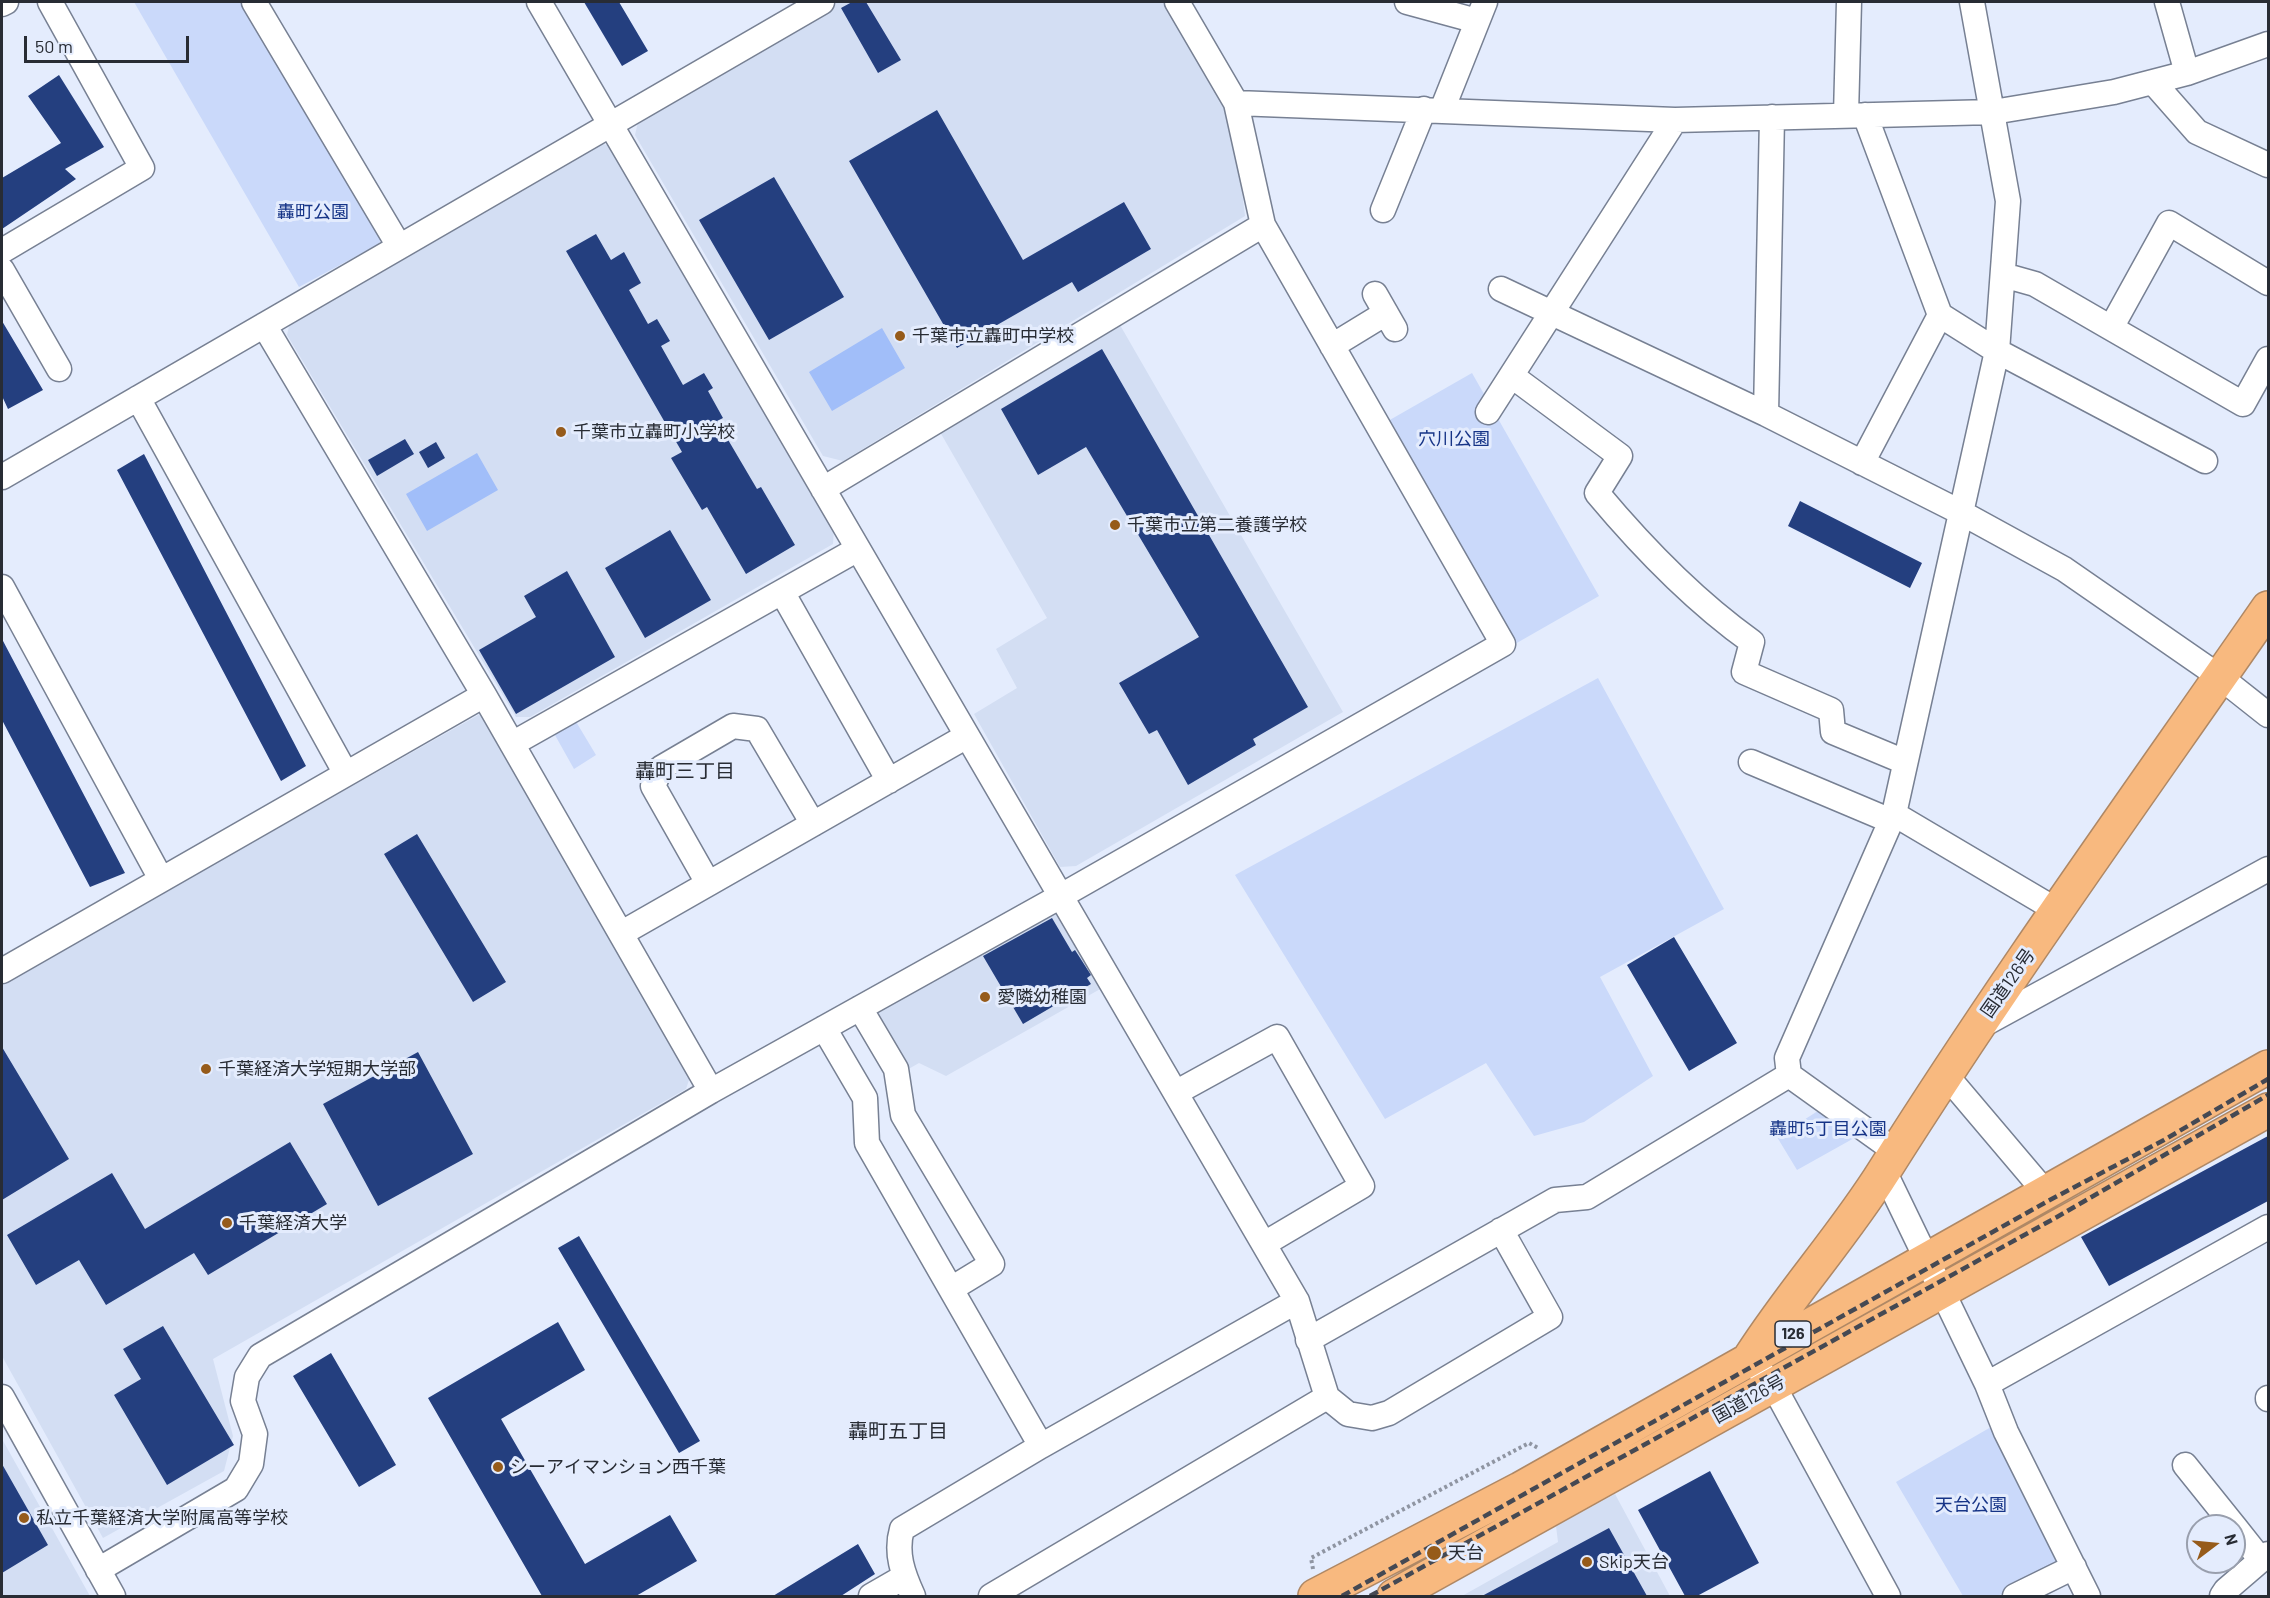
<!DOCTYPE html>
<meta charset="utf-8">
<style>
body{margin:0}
#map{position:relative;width:2270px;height:1598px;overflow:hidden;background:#e4ecfd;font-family:Barlow,sans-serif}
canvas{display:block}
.frame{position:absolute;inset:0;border:3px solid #282c34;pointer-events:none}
.north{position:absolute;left:2186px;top:1514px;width:60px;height:60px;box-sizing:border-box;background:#e4ecfd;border:2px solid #999fad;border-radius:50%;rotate:74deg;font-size:16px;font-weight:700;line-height:24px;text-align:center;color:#282c34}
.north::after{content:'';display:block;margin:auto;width:21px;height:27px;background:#965b1a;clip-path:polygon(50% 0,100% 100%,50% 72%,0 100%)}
.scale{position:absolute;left:24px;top:36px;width:165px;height:27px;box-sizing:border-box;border:3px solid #282c34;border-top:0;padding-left:8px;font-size:18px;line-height:21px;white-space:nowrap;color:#282c34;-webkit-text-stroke:4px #e4ecfd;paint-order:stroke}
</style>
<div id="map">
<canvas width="2270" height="1598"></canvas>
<div class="frame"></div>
<div class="north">N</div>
<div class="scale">50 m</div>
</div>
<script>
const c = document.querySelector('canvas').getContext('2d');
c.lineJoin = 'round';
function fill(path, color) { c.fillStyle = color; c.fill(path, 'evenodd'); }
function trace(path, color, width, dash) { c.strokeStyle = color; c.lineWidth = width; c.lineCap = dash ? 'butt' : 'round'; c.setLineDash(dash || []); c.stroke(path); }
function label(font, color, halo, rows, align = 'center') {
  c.font = font + ' Barlow,"Noto Sans JP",sans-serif'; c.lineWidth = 6; c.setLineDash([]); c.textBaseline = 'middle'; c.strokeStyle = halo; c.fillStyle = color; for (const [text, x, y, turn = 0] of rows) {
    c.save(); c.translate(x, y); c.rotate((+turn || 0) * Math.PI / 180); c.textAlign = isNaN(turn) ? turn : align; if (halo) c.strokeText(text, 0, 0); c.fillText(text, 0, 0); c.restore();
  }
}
fill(new Path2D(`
 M838,2H1167L1233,115L1245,216L843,461L823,456L635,135L639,118Z
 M599,143L611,146L834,529L833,544L530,717H516L287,335L290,322Z
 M1120,325L1343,712L1076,866L1060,867L974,714L1017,688L996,649L1047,618L940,432Z
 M480,714L691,1074L686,1089L213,1359L233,1436L224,1471L103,1538L2,1356V984Z
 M1053,904L1102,988L946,1076L919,1063L905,1071L868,1005Z
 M2,1439L90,1596H2Z
 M1615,1494L1670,1596H1462L1558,1542L1556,1526Z`), '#d3def3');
fill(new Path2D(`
 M134,2H249L383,233L379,244L299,287Z
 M1472,373L1599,596L1515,644L1388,421Z
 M1598,678L1724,909L1600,977L1653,1076L1584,1122L1534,1136L1486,1063L1385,1119L1235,875Z
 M572,715L596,755L574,769L551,728Z
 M1832,1102L1865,1132L1797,1170L1777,1137Z
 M1991,1427L2060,1561L2055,1571L1997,1596H1963L1896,1482Z`), '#cad9fa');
fill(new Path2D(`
 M882,328L905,368L832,411L809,372Z
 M477,453L498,490L427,531L406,494Z`), '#a1bef9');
fill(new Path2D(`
 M584,2H619L648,51L622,66Z
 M852,2H866L901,60L878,73L841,8Z
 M59,75L104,147L65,169L76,179L2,229V178L61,143L28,96Z
 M937,110L1023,260L1124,202L1151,249L1078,292L1072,282L957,348L849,161Z
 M774,177L844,297L769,340L699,220Z
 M596,234L611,260L624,252L641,283L629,290L648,324L657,319L670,341L661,346L683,385L704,373L713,388L708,391L723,418L717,421L757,489L761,487L795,545L746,574L707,507L702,510L671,458L682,452L566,251Z
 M2,321L43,390L8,409L2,396Z
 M1102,349L1308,707L1253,739L1256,745L1188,785L1157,730L1149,734L1119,683L1199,637L1086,447L1038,475L1001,409Z
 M405,439L414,454L377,476L368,460Z
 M436,442L445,458L428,468L419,452Z
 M144,454L306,766L281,781L117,470Z
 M1800,501L1922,563L1910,588L1788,526Z
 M670,530L711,600L645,638L605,568Z
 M567,571L615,657L516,714L479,650L536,617L524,596Z
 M2,639L125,873L90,887L2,720Z
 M417,834L506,982L473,1002L384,854Z
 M1052,918L1072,952L1075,950L1091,975L1087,978L1091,984L1023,1024L983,956Z
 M1674,937L1737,1043L1689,1071L1627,965Z
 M2,1047L69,1159L2,1200Z
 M418,1052L473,1154L378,1206L323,1104Z
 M2268,1136V1201L2109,1286L2081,1237Z
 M290,1142L327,1204L208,1275L194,1253L106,1305L79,1260L36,1285L7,1235L112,1173L145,1229Z
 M579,1236L700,1441L679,1453L558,1248Z
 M558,1322L585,1370L501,1419L585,1564L670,1515L697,1561L636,1596H542L428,1398Z
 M163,1326L234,1445L167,1485L114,1395L141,1379L123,1349Z
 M331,1353L396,1465L359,1487L293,1376Z
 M2,1464L48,1545L2,1573Z
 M1710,1471L1759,1563L1697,1596H1685L1638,1510Z
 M1609,1528L1647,1596H1482Z
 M858,1544L875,1574L841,1596H773Z`), '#243f7f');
const minor = new Path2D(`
 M254,2L399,246
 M539,2L1297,1301L1327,1397L1348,1414L1372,1418L1389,1413L1550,1317L1501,1230
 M1407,2L1477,21
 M2167,2L2187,73
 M2,4L6,2
 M2153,82L2197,132L2268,165
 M1236,103L1675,120L1993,112L2114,92L2187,73L2268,44
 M1442,110L1485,2
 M1846,115L1849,2
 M1383,210L1424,109
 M2,251L142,168L50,2
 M2,270L59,369
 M2003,275L2035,284L2111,328
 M2268,283L2169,223L2111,328L2243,404L2268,359
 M1501,289L1766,414L1960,512L2064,569L2220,677L2268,715
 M1375,294L1395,329
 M1940,315L1997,351L2205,461
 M264,325L484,695L711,1091
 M1332,346L1386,313
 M1512,376L1620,456L1597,493C1643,548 1693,600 1752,642L1744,672L1831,710L1833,732L1905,762
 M138,398L346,774
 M1488,412L1675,120
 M1766,414L1772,117
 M1862,463L1940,315L1865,115
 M2,477L822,2
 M823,489L1263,225
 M2,587L161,879
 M782,592L889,781
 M512,744L858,549
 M1751,762L1891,821
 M1894,814L2058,911
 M708,883L653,786L661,768L733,726L757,729L813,824
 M622,933L967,736
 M2,971L484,695
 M860,1008L896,1069L903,1115L992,1264L951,1289
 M1979,1027L2268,869
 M824,1028L865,1098L867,1143L1041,1446
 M1945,1074L2045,1192
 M1789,1075L1787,1058L1894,814L1997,351L2008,201L1972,2
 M1177,1092L1277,1037L1362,1186L1264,1244
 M1884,1171L1987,1384L2006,1432L2088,1596
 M1308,1340L1555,1200L1587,1197L1789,1075L1895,1151
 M1749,1359L1773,1385L1888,1596
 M1987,1384L2268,1227
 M2,1397L113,1596
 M2268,1398V1399
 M2185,1465L2234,1526
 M2234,1526L2261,1560
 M98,1570L236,1489L251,1464L255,1434L243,1401L247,1377L260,1356L711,1091L1061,896L1503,644L1263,225L1236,103L1177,2
 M871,1596L904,1577
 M913,1596C903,1574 895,1553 902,1529L1041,1446L1297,1301
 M991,1596L1327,1397
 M2015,1596L2074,1567
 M2222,1596L2226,1590L2268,1554`);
const highway = new Path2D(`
 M1751,1356C1792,1292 1844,1235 1884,1171C2005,979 2139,794 2268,608
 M1315,1596L1520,1489L2268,1067
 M1394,1596L2268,1110`);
trace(minor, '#778093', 27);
trace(highway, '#af8865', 36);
trace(new Path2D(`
 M1313,1569L1311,1558L1529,1443L1538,1448`), '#8f95a2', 4, [3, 3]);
trace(minor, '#fff', 24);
trace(highway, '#f8b97f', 33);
trace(new Path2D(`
 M1342,1596L2048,1201L2164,1140L2268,1079
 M1370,1596L2057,1217L2268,1095`), '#454953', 4.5, [9, 4.5]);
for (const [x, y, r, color] of [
 [900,336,6,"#965b1a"],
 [561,432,6,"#965b1a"],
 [1115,525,6,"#965b1a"],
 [985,997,6,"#965b1a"],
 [206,1069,6,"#965b1a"],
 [227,1223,6,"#965b1a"],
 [498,1467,6,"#965b1a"],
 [24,1518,6,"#965b1a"],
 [1434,1553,8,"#965b1a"],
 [1587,1562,6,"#965b1a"]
]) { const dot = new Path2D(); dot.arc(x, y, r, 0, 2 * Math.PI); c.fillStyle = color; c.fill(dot); trace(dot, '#e4ecfd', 2); }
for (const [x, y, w] of [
 [1793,1334,36]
]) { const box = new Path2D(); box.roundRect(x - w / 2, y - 13, w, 26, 4.5); c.fillStyle = '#e4ecfd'; c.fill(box); trace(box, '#282c34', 1.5); }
label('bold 16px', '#282c34', null, [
 ["126",1793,1334]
]);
label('18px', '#163487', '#e4ecfd', [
 ["轟町公園",313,212],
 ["穴川公園",1454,439],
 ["轟町5丁目公園",1828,1129],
 ["天台公園",1971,1505]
]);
label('18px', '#282c34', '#e4ecfd', [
 ["千葉市立轟町中学校",912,336],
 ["千葉市立轟町小学校",573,432],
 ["千葉市立第二養護学校",1127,525],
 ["愛隣幼稚園",997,997],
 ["千葉経済大学短期大学部",218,1069],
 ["千葉経済大学",239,1223],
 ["シーアイマンション西千葉",510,1467],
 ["私立千葉経済大学附属高等学校",36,1518],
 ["天台",1448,1553],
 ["Skip天台",1599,1562]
], 'left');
label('18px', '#282c34', '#e4ecfd', [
 ["国道126号",2008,983,-55],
 ["国道126号",1749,1399,-29]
]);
label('20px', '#282c34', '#e4ecfd', [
 ["轟町三丁目",685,771],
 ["轟町五丁目",898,1431]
]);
</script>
